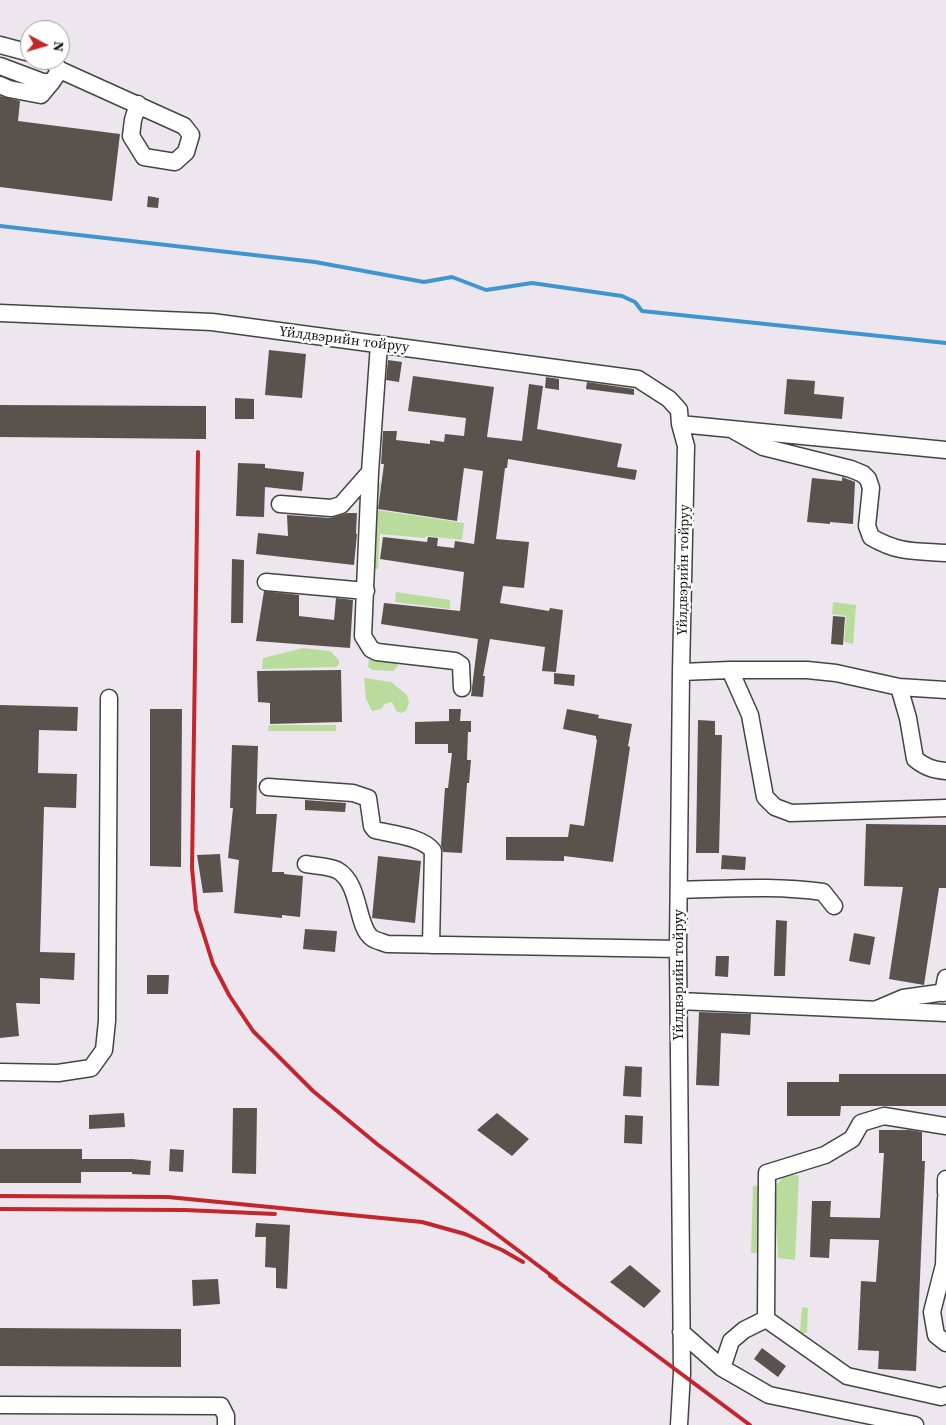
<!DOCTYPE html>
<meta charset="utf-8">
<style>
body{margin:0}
#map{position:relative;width:946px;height:1425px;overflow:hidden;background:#fffdf5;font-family:"Source Serif 4",serif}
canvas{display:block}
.north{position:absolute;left:20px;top:20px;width:50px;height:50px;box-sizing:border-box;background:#fff;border:1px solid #a0a0a0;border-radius:50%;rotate:96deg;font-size:14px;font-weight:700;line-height:20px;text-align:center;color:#111}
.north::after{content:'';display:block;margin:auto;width:18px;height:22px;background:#c4262e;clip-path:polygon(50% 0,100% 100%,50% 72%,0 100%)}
</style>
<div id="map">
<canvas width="946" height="1425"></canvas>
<div class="north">N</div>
</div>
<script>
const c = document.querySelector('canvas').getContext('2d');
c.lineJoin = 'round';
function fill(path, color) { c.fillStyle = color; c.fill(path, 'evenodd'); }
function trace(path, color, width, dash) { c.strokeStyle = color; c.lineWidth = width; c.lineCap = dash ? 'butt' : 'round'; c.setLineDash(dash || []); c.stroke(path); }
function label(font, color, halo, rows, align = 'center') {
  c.font = font + ' "Source Serif 4",serif'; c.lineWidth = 5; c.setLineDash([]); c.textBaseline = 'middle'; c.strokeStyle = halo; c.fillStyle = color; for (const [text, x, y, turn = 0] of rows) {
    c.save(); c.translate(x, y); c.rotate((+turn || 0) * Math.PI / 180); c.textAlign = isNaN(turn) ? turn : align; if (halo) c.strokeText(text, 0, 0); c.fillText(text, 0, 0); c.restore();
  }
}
fill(new Path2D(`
 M0,0H946V1425H0ZM30,30H60V60H30Z`), '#eee6ef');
fill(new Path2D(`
 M373,482L381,483L377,510L464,523L462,540L427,536L424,538L380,534L378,569L368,568Z
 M396,592L450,600V609L395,602Z
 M833,602L856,605L853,644L844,642L846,616L832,614Z
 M303,648L330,651L339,660V664L336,667L262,669L263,658Z
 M389,654L396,658L398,666L393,671L372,670L368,667L369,659Z
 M364,678L391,682L407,695L409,703L406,711L401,713L396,711L392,702L385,704L381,709L372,711L366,699Z
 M269,725H336V731H268Z
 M799,1175L795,1260L778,1258L774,1188L784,1176Z
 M753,1186H763L762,1253H751Z
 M802,1307L808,1308L807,1333H800Z`), '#b9dc9c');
trace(new Path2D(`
 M0,226L315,262L424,282L452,277L486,290L532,283L622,296L635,302L642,311L946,343`), '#3f96cf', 4);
fill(new Path2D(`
 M0,96L20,101L18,121L120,134L112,201L0,187Z
 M148,196L159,198L158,208L147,207Z
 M269,350L306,354L302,398L265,395Z
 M388,360L402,362L399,382L386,380Z
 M413,376L494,387L487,437L522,441L529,384L543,386L537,429L622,444L617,467L637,470L635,480L508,459L507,468H505L496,539L529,542L524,588L503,586L500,603L549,611L550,608L563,610L556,672L542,671L545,647L490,639L483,676H485L483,697L471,696L478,639L381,624L384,603L460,611L464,572L380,559L383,537L427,542L428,537L438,538L437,546L454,548L455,541L474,544L483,471L464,468L457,521L378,509L384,464H381L383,431H397L396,440L430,444V440L444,442L445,434L464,436L466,418L408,411Z
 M546,377L559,379V390L545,388Z
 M787,379L815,381L814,394L844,397L842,419L784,414Z
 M587,382L634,389V395L586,389Z
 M235,398L254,399V419H235Z
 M0,405L206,406V439L0,437Z
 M238,463L265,464V468L304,472L302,491L265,487L264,517L236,516Z
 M842,477L855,482L853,524L830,522V524L807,522L812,478L842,481Z
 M347,513H357L356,534H357L354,565L256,554L258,533L288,536L287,515L330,518Z
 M232,559L244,560L243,623H231Z
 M264,591L299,595V616L334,620L336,598L353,600L350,648L256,641Z
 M833,616L845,617L843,645L831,644Z
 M341,670L342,722L270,724V703L258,702L257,671Z
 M554,673L575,675L574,686L554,684Z
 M0,705L78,707L77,731L39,730L38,773L77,774L76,808L44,807L40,952L75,953L74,980L40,978V1004L16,1003L19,1036L0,1038Z
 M150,709H182L181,867L150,866Z
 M449,709H461L460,721H471V732H468L467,760H471L469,783H467L462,853L443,852L441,845L445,788H448L452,753H448V744H415V722L449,721Z
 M567,709L599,715L598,718L632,724L628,746L630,747L613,862L564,856V861L506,860V837H568L570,824L584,826L597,740L596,739V736L563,729Z
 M698,720L715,721V735H722L719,853H696Z
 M232,745L258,746L256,814H277L272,872H284V874L303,876L300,917L282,915V918L234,913L239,860L228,858L233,808H230Z
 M305,800L346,803L345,812L305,810Z
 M866,824L946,825V888H939L924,985L889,979L903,887L864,886Z
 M220,854L223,892L203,893L197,855Z
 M722,855L746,857L745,870L721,869Z
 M378,856L421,861L415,923L372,918Z
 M776,920L787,921L785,976H774Z
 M305,929L337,931L335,952L303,949Z
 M854,933L875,937L870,965L849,961Z
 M716,956H729L728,977L715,976Z
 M147,975H169L168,994H147Z
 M699,1012L751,1014L750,1035L721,1033L719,1086L696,1085Z
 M625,1066L642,1067L641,1097L623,1096Z
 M839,1074H946V1106H841L840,1116H787V1082H839Z
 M233,1108H257L256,1174L232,1173Z
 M124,1113L125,1127L89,1129V1115Z
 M497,1113L529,1139L512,1156L477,1130Z
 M625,1115L643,1116L642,1144L624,1143Z
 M879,1130H910L922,1132V1161H925L916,1371L878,1369L879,1351L858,1350L861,1281L876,1282L879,1240L830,1239L829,1258L810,1257L812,1201H831L830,1217L880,1218L884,1153H879Z
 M0,1149H82V1159H132L151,1161L150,1175L132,1174V1172H81V1183H0Z
 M170,1149L184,1150L183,1172L169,1171Z
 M256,1223L290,1225L287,1289L276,1288V1268L265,1267L266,1237H255Z
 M630,1265L661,1291L644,1308L610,1282Z
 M218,1279L220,1304L193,1306L192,1280Z
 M0,1328L181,1329V1367L0,1366Z
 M762,1348L786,1366L778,1377L754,1359Z`), '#5a524d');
const minor = new Path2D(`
 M0,45L30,53
 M0,66L40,81L51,83L60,70L51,60
 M60,70L184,126L191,135L186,152L175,162L144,157L131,136L133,120L138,104
 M0,85L9,89L41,95L51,83
 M0,313L212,322L638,379L669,399L679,410L680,424L686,446L681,672L678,949L682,1373L679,1425
 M379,344L370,472L363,636L371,649L377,652L455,661L461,665L462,688
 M680,424L946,450
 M733,430L763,447L851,469L863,474L868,479L871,488L867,526L871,537C898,553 915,551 946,553
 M280,504L331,508L341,505L370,472
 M266,582L366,591
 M730,670H807L836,673L899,687L946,690
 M681,672L730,670L750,715L765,797L775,807L791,813L946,808
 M899,687L908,718L915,759C925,767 933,770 946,771
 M268,787L353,793L368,798L372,826L375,830C392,834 423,837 433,851L431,945
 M306,864C315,866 328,866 337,870C361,883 356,927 372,938C376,941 383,942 387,944L678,949
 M679,890C727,889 775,885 823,892L834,906
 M943,993L946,978
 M679,1001L946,1013
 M877,1009L903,998L946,992
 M0,1072L58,1073L91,1068L104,1050L107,1021L109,698
 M946,1179V1193
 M946,1198L944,1265L932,1312L936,1335L946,1343
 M766,1319L767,1173L825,1155L852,1139L861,1123L884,1116L946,1126
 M766,1319L847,1376L941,1397L946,1395
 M681,1332L722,1368L769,1395L915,1425
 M722,1368L731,1341L744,1330L766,1319
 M0,1405L221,1406L226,1416V1425`);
trace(minor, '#444', 19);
trace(minor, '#fff', 16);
trace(new Path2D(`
 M198,452L192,868L196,910L213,964L229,995L253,1031L313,1091L377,1144L556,1279
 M0,1196L168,1197L422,1222L465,1234L502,1250L523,1262
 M0,1209L185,1210L275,1214
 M550,1276L750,1425`), '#c4262e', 4);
label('14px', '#111', '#fff', [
 ["Үйлдвэрийн тойруу",344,340,7],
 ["Үйлдвэрийн тойруу",684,570,-89],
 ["Үйлдвэрийн тойруу",679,975,-90]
]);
</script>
